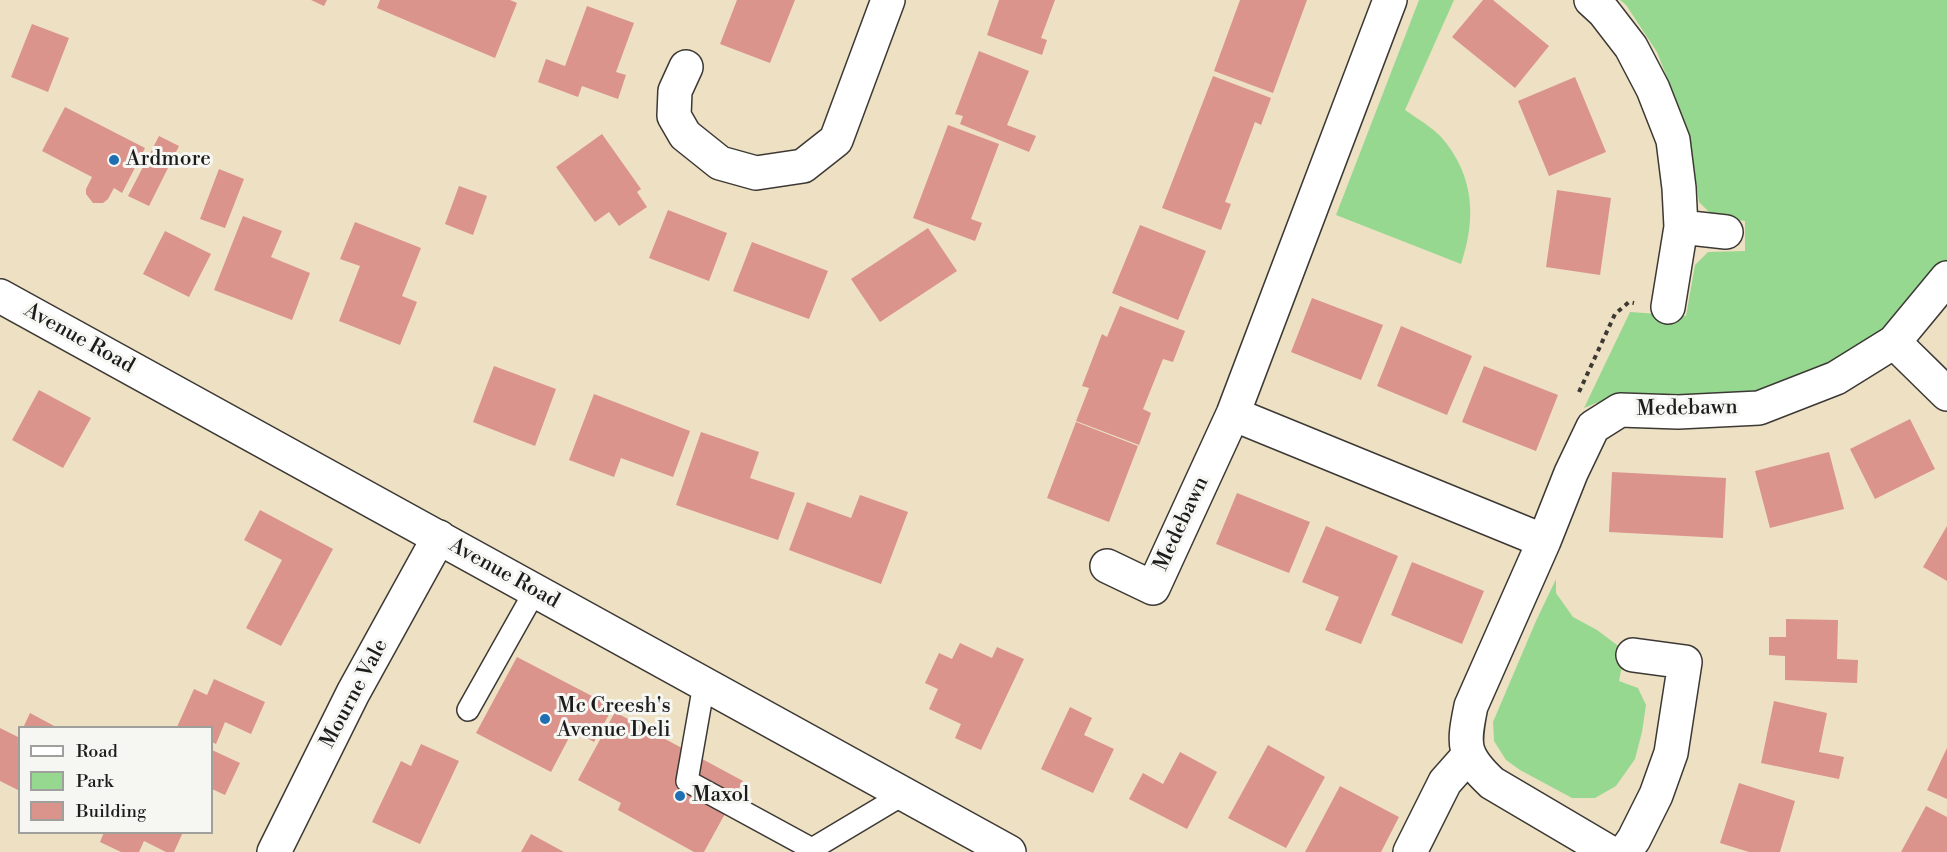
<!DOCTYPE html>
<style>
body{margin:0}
#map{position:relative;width:1947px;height:852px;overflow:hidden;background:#eee0c2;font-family:"Libre Bodoni",serif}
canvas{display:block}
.legend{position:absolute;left:18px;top:726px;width:195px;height:108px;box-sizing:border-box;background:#f6f6f2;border:2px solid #9f9f9c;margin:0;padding:8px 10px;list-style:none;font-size:18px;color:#1c1c1c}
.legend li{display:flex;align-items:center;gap:12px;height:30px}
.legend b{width:30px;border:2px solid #9f9f9c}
</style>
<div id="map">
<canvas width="1947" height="852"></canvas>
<ul class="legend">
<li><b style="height:8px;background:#fff"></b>Road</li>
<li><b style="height:16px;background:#97d890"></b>Park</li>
<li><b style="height:16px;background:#da948b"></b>Building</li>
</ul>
</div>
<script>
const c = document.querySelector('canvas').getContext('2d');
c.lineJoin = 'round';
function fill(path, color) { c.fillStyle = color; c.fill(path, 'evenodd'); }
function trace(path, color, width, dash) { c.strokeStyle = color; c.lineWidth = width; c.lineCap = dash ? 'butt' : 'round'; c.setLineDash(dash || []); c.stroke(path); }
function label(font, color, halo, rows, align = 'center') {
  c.font = font + ' "Libre Bodoni",serif'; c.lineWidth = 6; c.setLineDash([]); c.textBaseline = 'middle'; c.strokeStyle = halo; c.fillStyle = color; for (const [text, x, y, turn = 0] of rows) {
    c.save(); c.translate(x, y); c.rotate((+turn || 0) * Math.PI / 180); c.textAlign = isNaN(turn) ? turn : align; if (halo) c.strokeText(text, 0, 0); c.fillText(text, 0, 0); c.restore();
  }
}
fill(new Path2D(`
 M1419,0H1454L1405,110C1418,119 1432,127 1442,138C1475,177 1476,219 1461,264L1336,215Z
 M1620,0H1947V262L1891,327L1781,391L1636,397L1596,403L1584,408L1630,312L1686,316L1695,265L1708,252L1745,251V221L1713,216L1699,202L1692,154L1678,106L1657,52L1626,5Z
 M1556,579V593L1573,617L1597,630L1625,651L1619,681L1638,688L1646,705L1642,732L1635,759L1616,786L1595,798H1572L1520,770L1506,760L1494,741L1493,722L1536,621Z`), '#97d890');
fill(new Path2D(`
 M311,0H327L324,6Z
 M380,0H510L517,3L495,58L377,8Z
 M737,0H795L770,63L720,44Z
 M999,0H1055L1041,38L1047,40L1042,55L987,35Z
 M1240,0H1307L1273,93L1214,71Z
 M1483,0H1493L1549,46L1515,88L1452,37Z
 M587,6L634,23L616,72L626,75L618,99L582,86L578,97L538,82L546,59L565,66Z
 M32,24L69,38L48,92L11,77Z
 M979,51L1029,71L1007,125L1036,136L1029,152L960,124L963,116L955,114Z
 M1213,76L1271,98L1261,125L1255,122L1245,149L1225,202L1231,204L1221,230L1162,208Z
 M1575,77L1606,152L1549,176L1518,101Z
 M65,107L145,148L122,193L114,188L108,199L103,203H93L86,194V189L92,177L42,151Z
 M948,125L999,144L971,219L982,223L975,241L913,218Z
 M602,134L641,189L637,192L647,207L619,226L609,212L595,222L556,167Z
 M159,136L179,146L149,206L128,196Z
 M219,169L244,179L225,228L200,219Z
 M459,186L487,196L473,235L445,224Z
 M1557,190L1611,198L1600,275L1546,267Z
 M668,210L727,233L709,281L649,258Z
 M243,216L282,231L271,257L310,273L292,320L214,290Z
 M355,222L421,248L402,296L417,302L400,345L339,321L360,266L340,259Z
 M1140,225L1206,251L1178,320L1112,293Z
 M928,228L957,271L880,322L851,279Z
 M165,231L211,254L189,297L143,274Z
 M752,242L828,271L809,319L733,291Z
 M1312,298L1383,325L1361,380L1291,352Z
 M1120,306L1185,331L1173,362L1163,359L1143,409L1151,413L1139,445L1076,421L1089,388L1082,386L1102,334L1107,337Z
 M1401,326L1472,356L1447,415L1377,386Z
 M494,366L556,389L535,446L473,422Z
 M1484,366L1558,395L1536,451L1462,422Z
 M39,390L91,418L63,468L12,440Z
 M594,394L690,431L673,477L621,458L614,477L569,460Z
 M1910,419L1935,469L1875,499L1850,449Z
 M1076,422L1138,446L1109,522L1047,498Z
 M701,432L759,452L750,478L795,493L778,540L676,505Z
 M1829,452L1844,509L1770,528L1755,471Z
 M1612,472L1726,478L1723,538L1609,532Z
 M1237,493L1310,522L1289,573L1216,544Z
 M860,495L908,512L881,584L789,550L807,502L851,518Z
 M260,510L333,549L281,646L246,628L282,560L244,540Z
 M1326,526L1398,556L1361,644L1325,630L1339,597L1302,582Z
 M1947,526V581L1923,567Z
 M1412,562L1484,591L1462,644L1391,615Z
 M1786,619L1838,620L1837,659L1858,660L1857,683L1785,680V656L1769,655V637H1786Z
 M960,643L992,658L997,647L1024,659L981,750L955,738L961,724L929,709L938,689L925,683L939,653L952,659Z
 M517,657L613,707L594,742L573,730L551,772L476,733Z
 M214,679L265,702L251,734L225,722L216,744L212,742V728L177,727L194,689L207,695Z
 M1774,701L1827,713L1819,752L1844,757L1839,779L1761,763Z
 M1070,707L1092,718L1084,735L1114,749L1093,793L1041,769Z
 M615,712L743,781L704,852H694L618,810L621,803L578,780Z
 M30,713L58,728H23Z
 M0,728L18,737L20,734V791L0,781Z
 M421,744L459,761L420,844L372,822L401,761L411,766Z
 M1268,745L1325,777L1286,848L1228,818Z
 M1947,748V799L1927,790Z
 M212,750L240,763L225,795L212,789Z
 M1180,752L1217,772L1187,829L1129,799L1143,773L1163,784Z
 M1739,783L1795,801L1780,852H1749L1720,843Z
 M1340,786L1399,817L1381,852H1305Z
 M1926,806L1947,817V852H1901Z
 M104,832H183L174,852H166L144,841L139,852H121L100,842Z
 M531,834L564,852H521Z`), '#da948b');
const lane = new Path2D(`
 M704,684L687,781L812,849L904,794
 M468,710L535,591`);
const street = new Path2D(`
 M1591,0L1604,12L1631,47L1653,89L1673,140L1679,188L1681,227L1668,307
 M686,67L675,91L674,116L685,135L720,163L756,173L803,166L836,140L888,0
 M1681,227L1726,232
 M1894,342L1947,394
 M1233,414L1544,541
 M1107,566L1153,588L1233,414L1390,0
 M274,852L353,693L439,537
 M1410,852L1445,782L1468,756
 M1609,852L1492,783C1462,755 1463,745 1471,706L1544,541L1571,473L1593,427L1620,410L1678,412L1759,408L1836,378L1894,342L1947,278
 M1625,852L1634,839L1656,795L1671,753L1685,662L1633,655`);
const secondary = new Path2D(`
 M0,296L1009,852`);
trace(lane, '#3c3935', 24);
trace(street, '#3c3935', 36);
trace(secondary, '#3c3935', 36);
trace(new Path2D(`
 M1579,392L1615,314L1629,302L1634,303`), '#3c3935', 4, [4.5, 4.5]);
trace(lane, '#fff', 21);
trace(street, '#fff', 33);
trace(secondary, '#fff', 33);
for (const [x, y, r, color] of [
 [114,160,6,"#1f6fb2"],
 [545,719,6,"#1f6fb2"],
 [680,796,6,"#1f6fb2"]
]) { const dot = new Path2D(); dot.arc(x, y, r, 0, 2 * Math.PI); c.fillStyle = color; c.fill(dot); trace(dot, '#f6f6f2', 2); }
label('21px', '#1c1c1c', '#f6f6f2', [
 ["Ardmore",126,160],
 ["Mc Creesh's",557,707],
 ["Avenue Deli",557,731],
 ["Maxol",692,796]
], 'left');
label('21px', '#1c1c1c', '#f6f6f2', [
 ["Avenue Road",79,339,29],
 ["Medebawn",1687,409,-1],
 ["Medebawn",1182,524,-65],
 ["Avenue Road",504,574,29],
 ["Mourne Vale",355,694,-62]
]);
</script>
